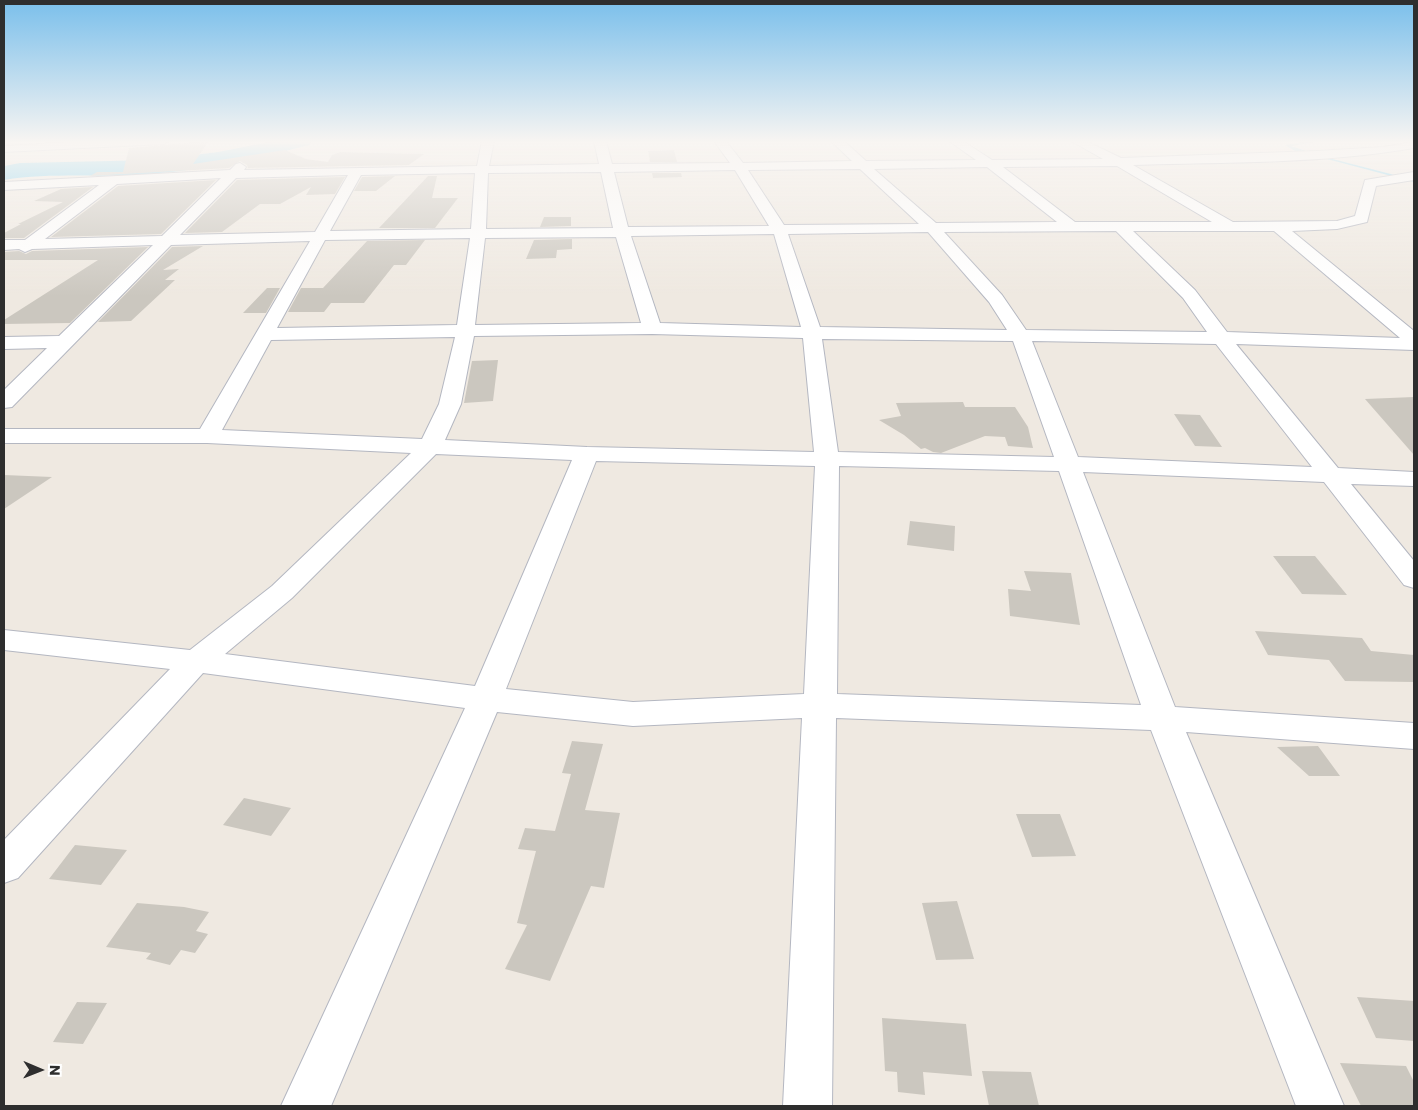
<!DOCTYPE html>
<style>
body{margin:0}
#map{position:relative;width:1418px;height:1110px;overflow:hidden;background:#efe9e1;font-family:Poppins,sans-serif}
canvas{display:block}
.frame{position:absolute;inset:0;border:5px solid #2e2e2e;pointer-events:none}
.north{position:absolute;left:15px;top:1045px;width:50px;height:50px;-webkit-text-stroke:4px #fff;paint-order:stroke;rotate:91deg;font-size:14px;font-weight:700;line-height:20px;text-align:center;color:#2e2e2e}
.north::after{content:'';display:block;margin:auto;width:18px;height:22px;background:#2e2e2e;clip-path:polygon(50% 0,100% 100%,50% 72%,0 100%)}
</style>
<div id="map">
<canvas width="1418" height="1110"></canvas>
<div class="frame"></div>
<div class="north">N</div>
</div>
<script>
const c = document.querySelector('canvas').getContext('2d');
c.lineJoin = 'round';
function fill(path, color) { c.fillStyle = color; c.fill(path, 'evenodd'); }
function trace(path, color, width, dash) { c.strokeStyle = color; c.lineWidth = width; c.lineCap = dash ? 'butt' : 'round'; c.setLineDash(dash || []); c.stroke(path); }
fill(new Path2D(`
 M1310,141H1320L1291,146L1325,157L1414,180V182L1308,154L1293,150L1285,145Z`), '#75cff0');
fill(new Path2D(`
 M274,141H312L309,145C252,160 192,172 133,175C89,177 47,173 4,180V166L20,163L154,160L218,152Z`), '#75cff0');
fill(new Path2D(`
 M209,141L193,164L285,150L306,159L328,162L332,155L340,152L424,154L409,165L248,168L247,165L240,161L229,168L90,176L97,172H123L129,148Z
 M674,150L677,162H650L648,151Z
 M652,173H681L682,177L653,178Z
 M395,176L376,191H354L362,177Z
 M428,176H437L432,198H458L435,228H379Z
 M345,177L335,194L306,195L311,187L280,204H260L222,232L185,233L237,180Z
 M216,180L161,234L51,237L118,186Z
 M93,187L24,238H4V233L21,224H18L63,202L34,201L61,189Z
 M544,217H571V226L540,227Z
 M572,239V249L557,250L556,258L526,259L534,240Z
 M425,240L406,265H394L364,303H331L324,312H288L301,288H323L367,241Z
 M203,246L163,270L179,269L165,280H175L131,321L98,322L172,247Z
 M148,247L70,323L4,324V320L98,260H4V252L19,251L26,254L32,251Z
 M267,288H280L266,313H243Z
 M498,360L493,401L464,403L472,361Z
 M1414,397V455L1365,399Z
 M963,402L965,407H1015L1028,427L1033,448L1008,446L1005,437L985,436L941,453L933,452L925,448L921,449L904,435L879,420L901,416L896,403Z
 M1174,414L1200,415L1222,447L1195,446Z
 M4,475L52,477L4,509Z
 M910,521L955,526L954,551L907,545Z
 M1273,556H1315L1347,595L1302,594Z
 M1024,571L1071,573L1080,625L1010,616L1008,589L1031,591Z
 M1255,631L1362,638L1371,651L1414,655V682L1345,681L1329,660L1268,655Z
 M572,741L603,744L585,810L620,813L604,888L591,886L550,981L505,969L527,925L517,923L536,851L518,849L525,828L555,831L571,774L562,773Z
 M1318,746L1340,776H1309L1277,747Z
 M244,798L291,808L271,836L223,825Z
 M1016,814H1060L1076,856L1032,857Z
 M75,845L127,850L101,885L49,879Z
 M957,901L974,959L936,960L922,903Z
 M137,903L184,907L209,912L196,931L208,934L195,953L181,950L170,965L146,959L151,953L106,947Z
 M1357,997L1414,1001V1041L1376,1038Z
 M77,1002L107,1003L83,1044L53,1042Z
 M882,1018L966,1024L972,1076L923,1072L925,1095L898,1092L897,1072L885,1071Z
 M1340,1063L1406,1066L1414,1082V1106H1361Z
 M982,1071L1031,1072L1039,1106H989Z`), '#cbc7bf');
const minor = new Path2D(`
 M95,141H169L163,144L4,152V146Z
 M482,141H494L489,166L599,164L594,141H606L612,164L730,163L714,141H726L743,163L852,161L831,141H844L866,161L976,160L949,141H963L992,160L1103,159L1071,141H1086L1121,158L1316,151L1383,147L1414,142V148C1322,164 1226,162 1133,165L1233,222L1337,221L1355,216L1365,180L1414,172V180L1376,186L1367,222L1337,229L1292,231L1414,331V350L1236,344L1338,468L1414,472V486L1351,484L1414,561V588L1404,585L1324,482L1083,472L1175,707L1414,723V749L1186,732L1344,1106H1296L1151,730L836,718L832,1106H783L802,718L633,726L497,712L331,1106H281L465,708L203,673L18,878L4,883V840L170,669L4,650V630L190,650L272,586L411,453L207,443H4V429H200L310,241L171,245L12,407L4,408V390L47,348L4,349V337L59,336L153,245L32,249L25,252L19,249L4,250V240H25L99,185L4,190V182L230,170L236,164L240,163L246,167L244,170L477,166ZM1117,166L1212,222H1075L1003,167ZM987,167L1057,222L936,223L874,169ZM860,169L919,224L784,225L748,170ZM735,170L769,226L628,227L614,172ZM601,172L613,228L486,229L488,173ZM475,173L471,229L330,231L361,175ZM348,175L315,232L180,235L236,178ZM221,178L162,236L45,239L117,184ZM1116,231L1183,298L1207,332L1026,330L1002,295L944,232ZM1133,231H1274L1400,338L1227,332L1195,290ZM928,232L989,302L1007,330L820,327L788,234ZM774,234L801,327L660,323L631,236ZM616,237L641,323L475,325L485,238ZM470,238L457,325L277,328L325,240ZM652,334L803,338L814,452L587,447L445,440L461,404L474,336ZM455,337L439,404L422,439L222,430L271,340ZM822,339L1013,341L1054,457L838,452ZM1032,341L1216,344L1312,467L1078,457ZM436,454L572,460L475,686L225,654L292,598ZM596,461L815,466L804,694L633,702L506,689ZM839,466L1059,471L1141,705L837,694Z`);
trace(minor, '#b4b7c1', 2);
fill(minor, '#fff');
const sky = c.createLinearGradient(0, 0, 0, 296);
sky.addColorStop(0, '#7abfeb');
sky.addColorStop(0.48, '#f8f5f2');
sky.addColorStop(1, '#f8f5f200');
c.fillStyle = sky;
c.fillRect(0, 0, 1418, 296);
</script>
